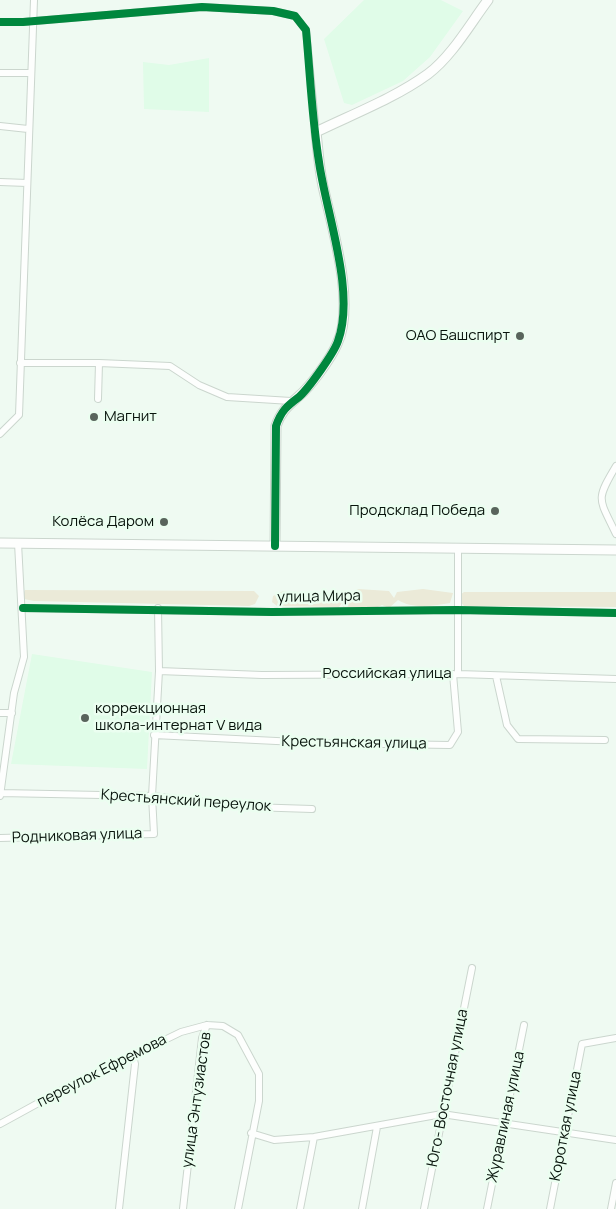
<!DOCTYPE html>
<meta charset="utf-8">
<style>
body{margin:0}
canvas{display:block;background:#effaf2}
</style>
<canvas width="616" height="1209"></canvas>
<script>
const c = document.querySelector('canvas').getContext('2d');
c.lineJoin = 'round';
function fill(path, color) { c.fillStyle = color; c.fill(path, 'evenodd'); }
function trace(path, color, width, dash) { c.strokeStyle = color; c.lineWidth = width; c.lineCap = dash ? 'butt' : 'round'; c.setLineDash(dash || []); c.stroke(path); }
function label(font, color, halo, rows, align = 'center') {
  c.font = font + ' Manrope,sans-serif'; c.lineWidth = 5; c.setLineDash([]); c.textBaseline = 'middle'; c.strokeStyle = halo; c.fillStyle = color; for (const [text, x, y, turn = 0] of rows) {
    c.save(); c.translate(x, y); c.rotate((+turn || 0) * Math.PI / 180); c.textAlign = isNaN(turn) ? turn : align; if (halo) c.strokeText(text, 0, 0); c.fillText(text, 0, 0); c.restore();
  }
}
fill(new Path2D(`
 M364,0H441L463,11L430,57L403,81L352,105L344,103L324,39Z
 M209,58V112L144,109L143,62L169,65Z
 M32,654L152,672L147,769L11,764Z`), '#e0fce8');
fill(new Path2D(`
 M358,589L389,591L394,598L397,592L423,589L453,593L450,603C434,606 412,609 398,600L389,608L382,605L378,607H343L342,603L339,607L277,606L272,602L273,596L283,591L339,594L343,598Z
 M25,590L254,591L259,596L255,604L249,606L34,601L24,599L23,594Z
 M464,592H616V607L471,606H464L460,601V595Z`), '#ebead8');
const street = new Path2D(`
 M0,22H23L202,7L273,11L295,16L306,30L316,132
 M0,73H30
 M0,126L28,129
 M0,182L27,183
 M20,363H99L98,399
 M99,363L170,366L199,385L227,397L291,401
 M0,434L19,415L34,0
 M616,466C595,501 599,498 616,534
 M458,547V674
 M23,608L272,612L457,610L616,613
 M159,671L262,675L458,674L616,679
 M496,676L507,725L518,739L605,740
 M0,713H12
 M154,735L317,743L450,745L458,732L453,674
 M0,793L152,796L250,807L312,809
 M0,796L14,693L24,657L18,543
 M0,838L154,834L152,796L159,671L158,608
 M0,1124L62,1090L181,1032L207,1025L223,1026L238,1035L259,1074V1101L238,1209
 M251,1133L274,1140L314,1137L442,1114L616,1140
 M119,1209L135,1064L133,1056
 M183,1209L202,1038L207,1025
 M300,1209L314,1137
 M362,1209L377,1127
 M424,1209L472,968
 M487,1209L524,1025
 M550,1209L582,1044L616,1038
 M611,1209L616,1183`);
const secondary = new Path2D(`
 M0,543L616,550
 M275,546L276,426C281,411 288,406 299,396C311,386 331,358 337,344C356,305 332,227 323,186C319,168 318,150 316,132C353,114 395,98 428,74C452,56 470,24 488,0`);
trace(street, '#cbd6ce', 8);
trace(secondary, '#cbd6ce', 11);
trace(street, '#fdfefd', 6);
trace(secondary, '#fdfefd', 9);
trace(new Path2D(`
 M0,22H23L202,7L273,11L295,16L306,30C310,73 312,119 319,162C326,213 356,292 338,341C334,353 309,388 299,397C287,406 281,411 276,426L275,546
 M23,608L272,612L457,610L616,613`), '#00873e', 8);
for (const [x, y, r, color] of [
 [520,336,5,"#59645c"],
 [94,417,5,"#59645c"],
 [495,511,5,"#59645c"],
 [164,522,5,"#59645c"],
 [85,718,5,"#59645c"]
]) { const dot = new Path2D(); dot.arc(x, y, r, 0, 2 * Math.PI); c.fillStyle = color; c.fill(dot); trace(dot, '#ebfef0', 2); }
label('15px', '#08140c', '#ebfef0', [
 ["ОАО Башспирт",510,336],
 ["Магнит",104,417,"left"],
 ["Продсклад Победа",485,511],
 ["Колёса Даром",154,522],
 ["коррекционная",95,709,"left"],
 ["школа-интернат V вида",95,726,"left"]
], 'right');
label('15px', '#08140c', '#ebfef0', [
 ["улица Мира",319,597,-1],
 ["Российская улица",387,674],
 ["Крестьянская улица",354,743,1],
 ["Крестьянский переулок",186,801,4],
 ["Родниковая улица",77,836,-2],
 ["переулок Ефремова",102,1071,-27],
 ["Юго- Восточная улица",448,1088,-79],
 ["улица Энтузиастов",197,1100,-82],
 ["Журавлиная улица",506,1117,-78],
 ["Короткая улица",566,1126,-79]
]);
</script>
